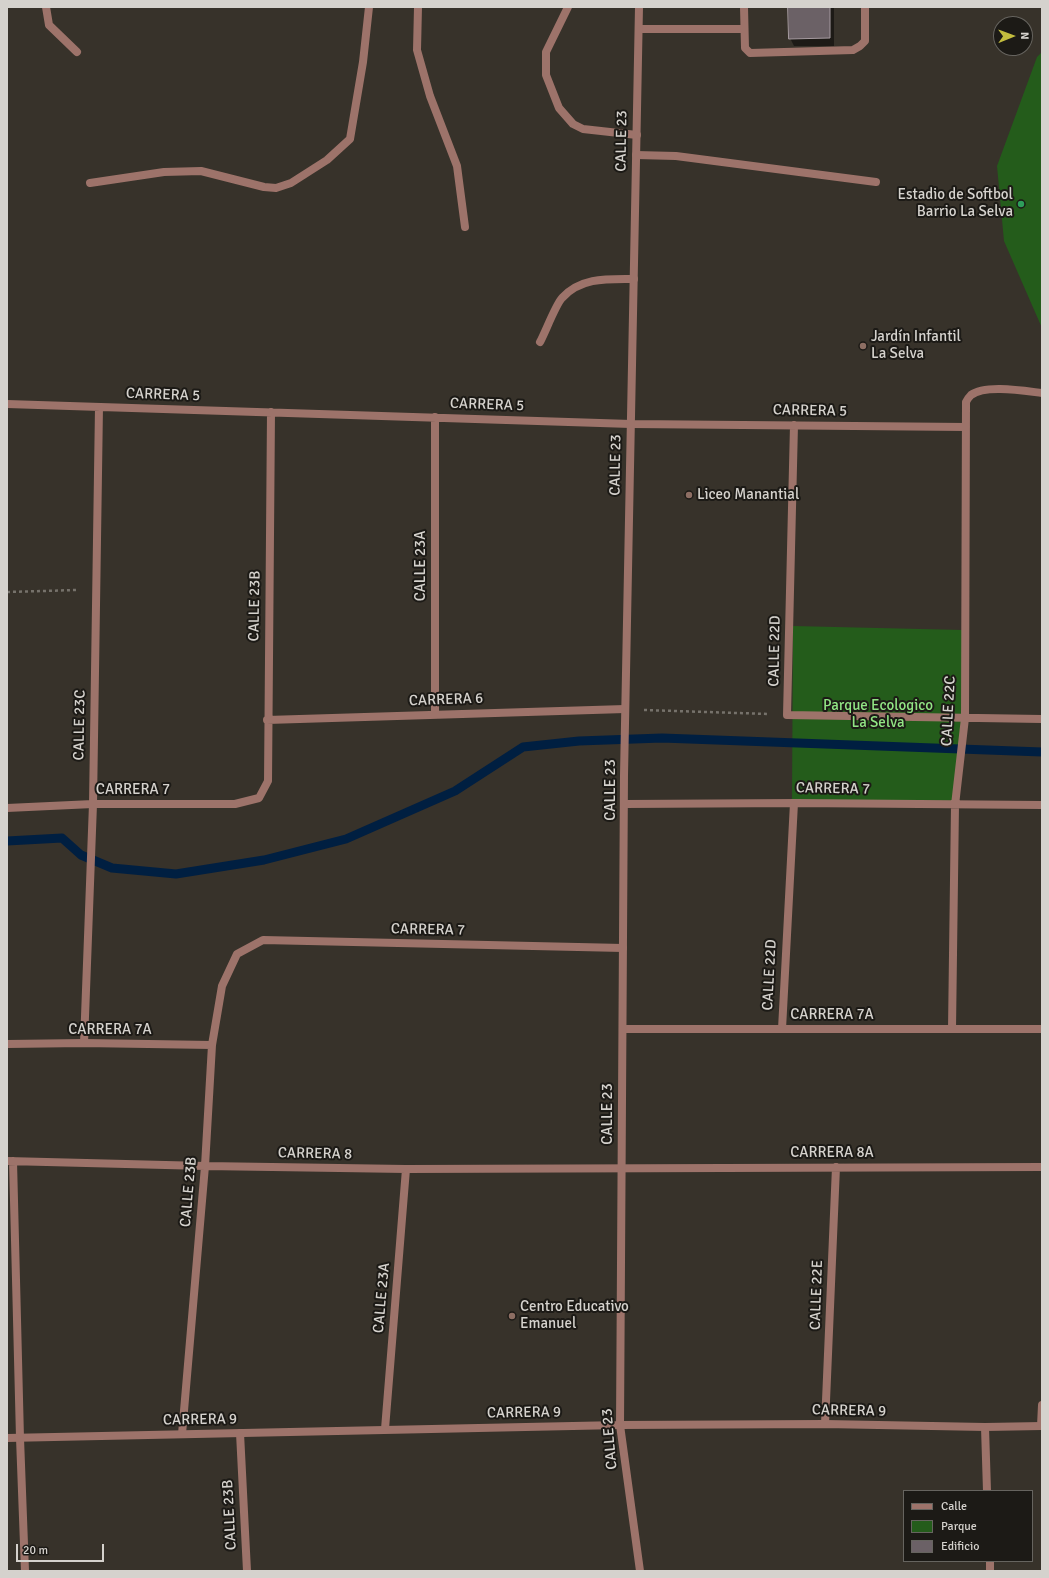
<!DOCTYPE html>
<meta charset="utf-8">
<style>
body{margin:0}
#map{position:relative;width:1049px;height:1578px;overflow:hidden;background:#37322a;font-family:Signika,sans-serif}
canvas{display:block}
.frame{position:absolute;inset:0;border:8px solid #d5d2cd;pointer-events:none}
.legend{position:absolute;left:903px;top:1490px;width:130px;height:72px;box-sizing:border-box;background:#1c1a16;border:1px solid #66645f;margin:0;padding:5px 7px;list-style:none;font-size:12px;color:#d5d2cd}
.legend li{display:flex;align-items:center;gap:8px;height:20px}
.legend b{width:20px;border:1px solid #66645f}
.north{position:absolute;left:993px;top:16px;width:40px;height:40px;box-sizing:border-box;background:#1c1a16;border:1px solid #66645f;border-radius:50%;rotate:89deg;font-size:11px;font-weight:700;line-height:16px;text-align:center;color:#d5d2cd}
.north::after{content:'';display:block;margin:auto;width:14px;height:18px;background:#c3bd3e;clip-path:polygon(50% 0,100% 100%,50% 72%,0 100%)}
.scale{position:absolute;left:16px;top:1544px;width:88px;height:18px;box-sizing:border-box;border:2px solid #d5d2cd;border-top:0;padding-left:5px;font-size:12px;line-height:14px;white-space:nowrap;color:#d5d2cd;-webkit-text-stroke:3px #1c1a16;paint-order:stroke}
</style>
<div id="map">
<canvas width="1049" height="1578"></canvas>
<div class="frame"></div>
<ul class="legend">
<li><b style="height:5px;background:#9d736a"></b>Calle</li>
<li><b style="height:11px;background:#245c1b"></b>Parque</li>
<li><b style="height:11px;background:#6b6166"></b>Edificio</li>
</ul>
<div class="north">N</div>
<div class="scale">20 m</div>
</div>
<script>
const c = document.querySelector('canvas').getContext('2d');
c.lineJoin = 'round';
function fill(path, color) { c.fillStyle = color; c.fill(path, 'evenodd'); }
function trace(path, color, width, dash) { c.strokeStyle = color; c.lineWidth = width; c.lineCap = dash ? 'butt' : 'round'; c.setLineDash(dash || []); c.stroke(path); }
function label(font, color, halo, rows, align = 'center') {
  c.font = font + ' Signika,sans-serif'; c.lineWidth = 4; c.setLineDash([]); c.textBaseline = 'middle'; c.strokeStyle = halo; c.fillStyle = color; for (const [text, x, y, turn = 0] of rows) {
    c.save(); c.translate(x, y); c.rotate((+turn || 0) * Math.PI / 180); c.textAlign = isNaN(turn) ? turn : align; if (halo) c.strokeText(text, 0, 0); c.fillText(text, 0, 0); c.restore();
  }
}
fill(new Path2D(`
 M1042,52V328L1004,241L997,166L1037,57Z
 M793,626L963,630V718L953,803L792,801Z`), '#245c1b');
fill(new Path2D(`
 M789,7H834V46H794L790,38Z`), '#0007');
trace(new Path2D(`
 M7,841L62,838L81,855L112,868L176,874L264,860L346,839L455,791L523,747L579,741L662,738L1042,752`), '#001f41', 9);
const building = new Path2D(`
 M788,7H830V38L789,39Z`);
fill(building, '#6b6166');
trace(building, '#a69ba0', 1);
trace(new Path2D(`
 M7,592L77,590
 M644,710L769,714`), '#76726b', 2.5, [3, 3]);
trace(new Path2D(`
 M46,7L49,25L77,52
 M418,7L417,50L430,96L457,166L465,227
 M568,7L546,52V75L559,108L573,124L583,129L637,135
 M744,7L745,48L750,53L853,50L860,46L865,41V7
 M639,29H744
 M636,155L676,156L876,182
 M90,183L164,172L201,171L264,187L276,188L291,183L327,160L350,139L363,62L369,7
 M540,342C545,333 556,304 562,298C581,277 608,279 634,279`), '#9d736a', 8);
trace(new Path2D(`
 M84,1043L93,804`), '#9d736a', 8);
trace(new Path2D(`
 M7,404L631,424L966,427
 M435,417V715
 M794,425L787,715L1042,719
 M267,720L625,709
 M93,804L99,407
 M625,804L797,803L1042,805
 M7,808L93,804H235L259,798L268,781L271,412
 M623,1029H1042
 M782,1029L794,803
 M952,1029L955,805L965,718L966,402C967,400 969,397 971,395C985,384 1025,391 1042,393
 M7,1044L84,1043L212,1045
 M7,1161L205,1166L406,1169L1042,1167
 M13,1161L20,1438L25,1571
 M825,1424L836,1167
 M620,1425L640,1571
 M1041,1426L1042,1405
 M985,1427L987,1491
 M385,1429L406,1169
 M240,1433L247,1571
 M182,1434L205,1166L212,1045L222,986L237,954L263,940L623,948
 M990,1561V1571`), '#9d736a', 8);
trace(new Path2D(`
 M620,1425L624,775L639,7
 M7,1438L620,1425L825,1424L985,1427L1042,1426`), '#9d736a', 8);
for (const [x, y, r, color] of [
 [1021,204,4,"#2e9e5b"],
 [863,346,4,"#8d6e63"],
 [689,495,4,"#8d6e63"],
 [512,1316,4,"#8d6e63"]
]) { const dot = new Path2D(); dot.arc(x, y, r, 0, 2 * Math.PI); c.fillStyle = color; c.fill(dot); trace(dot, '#1c1a16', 1.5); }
label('15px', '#d5d2cd', '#1c1a16', [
 ["CALLE 23",622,141,-89],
 ["CARRERA 5",163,395,2],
 ["CARRERA 5",487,405,2],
 ["CARRERA 5",810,411,1],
 ["CALLE 23",616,465,-89],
 ["CALLE 23A",421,566,-90],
 ["CALLE 23B",255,606,-89],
 ["CALLE 22D",775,651,-89],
 ["CARRERA 6",446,700,-2],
 ["CALLE 22C",949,711,-87],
 ["CALLE 23C",80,725,-89],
 ["CARRERA 7",833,789,1],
 ["CARRERA 7",133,790],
 ["CALLE 23",611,790,-90],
 ["CARRERA 7",428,930,1],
 ["CALLE 22D",770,975,-87],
 ["CARRERA 7A",832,1015],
 ["CARRERA 7A",110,1030],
 ["CALLE 23",608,1114,-90],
 ["CARRERA 8A",832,1153],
 ["CARRERA 8",315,1154,1],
 ["CALLE 23B",189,1192,-85],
 ["CALLE 22E",817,1295,-88],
 ["CALLE 23A",382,1298,-85],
 ["CARRERA 9",849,1411,1],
 ["CARRERA 9",524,1413,-1],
 ["CARRERA 9",200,1420,-1],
 ["CALLE 23",610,1439,-95],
 ["CALLE 23B",230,1515,-93]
]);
label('15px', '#d5d2cd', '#1c1a16', [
 ["Estadio de Softbol",1013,195,"right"],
 ["Barrio La Selva",1013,212,"right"],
 ["Jardín Infantil",871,337],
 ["La Selva",871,354],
 ["Liceo Manantial",697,495],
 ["Centro Educativo",520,1307],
 ["Emanuel",520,1324]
], 'left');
label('15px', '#91e584', '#1c1a16', [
 ["Parque Ecologico",878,706],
 ["La Selva",878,723]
]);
</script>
